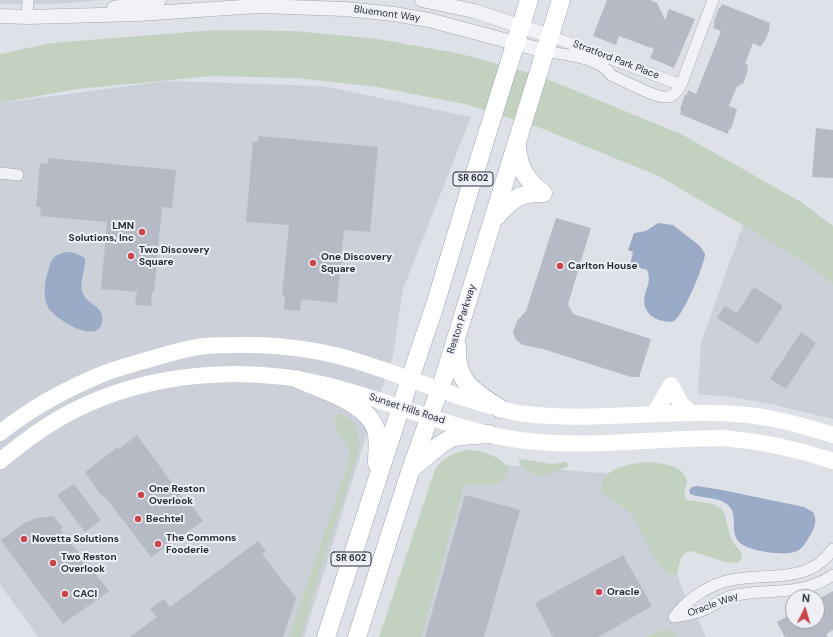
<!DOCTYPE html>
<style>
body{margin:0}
#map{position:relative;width:833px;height:637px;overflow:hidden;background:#dee1e7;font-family:"DM Sans",sans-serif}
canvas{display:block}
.north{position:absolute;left:785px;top:589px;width:40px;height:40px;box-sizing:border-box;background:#eef0f5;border:1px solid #9fa2ac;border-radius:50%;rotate:5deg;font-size:11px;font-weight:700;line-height:16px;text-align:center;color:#282e3e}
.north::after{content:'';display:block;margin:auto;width:14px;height:18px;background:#c9464d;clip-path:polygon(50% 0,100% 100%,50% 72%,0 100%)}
</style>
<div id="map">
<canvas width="833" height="637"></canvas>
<div class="north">N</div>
</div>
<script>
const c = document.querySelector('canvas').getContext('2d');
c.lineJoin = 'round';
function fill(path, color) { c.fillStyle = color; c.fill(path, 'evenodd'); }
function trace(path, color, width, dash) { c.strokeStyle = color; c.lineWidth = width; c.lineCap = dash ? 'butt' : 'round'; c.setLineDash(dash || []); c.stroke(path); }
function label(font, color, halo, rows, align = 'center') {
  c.font = font + ' "DM Sans",sans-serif'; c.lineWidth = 4; c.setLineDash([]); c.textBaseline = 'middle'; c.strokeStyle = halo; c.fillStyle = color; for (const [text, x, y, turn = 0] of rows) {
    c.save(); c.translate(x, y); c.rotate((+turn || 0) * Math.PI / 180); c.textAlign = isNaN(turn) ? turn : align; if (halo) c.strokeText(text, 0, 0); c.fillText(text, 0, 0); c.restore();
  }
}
fill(new Path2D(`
 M0,0H104L53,4H0Z
 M166,81L323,86L471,117L403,289L393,356L366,436L304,637H38L0,584V103Z
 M745,219L833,276V419L775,405L732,397L698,394L701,343Z
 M453,461L651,477L681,587L706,637H400Z`), '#ccd0d9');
fill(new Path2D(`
 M216,30L294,31L378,39L461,54L537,75L681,134L801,202L833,226V284L802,260L659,176L538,127L465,104L377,87L296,78L212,76L77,89L0,103V54L52,43Z
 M338,414C354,415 360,435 359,449L315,588L301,637H289L348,464L350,450C343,439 333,430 335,416Z
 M467,450C481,450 504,457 509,470C498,498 473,477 463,488L421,637H379L434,472C441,458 453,453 467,450Z
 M521,459L552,464L566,462L569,466L543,477H538L520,465L519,460Z
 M648,462C662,464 683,464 687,481C686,488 682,493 687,500L713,504L721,508L725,515L730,536L734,544L742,553C742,558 741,560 737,563L725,562L691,551C679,553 680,565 677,574C660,582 642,530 634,518C625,507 614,501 602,493C596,469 630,463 648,462Z
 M664,629L673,632L678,637H647Z`), '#c2d1c0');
fill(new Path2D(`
 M658,223L673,225L700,246L705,254C705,264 683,316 674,321C670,323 664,321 659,320C654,318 650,316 647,311C638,295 654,286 647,270L630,265L633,252L628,250L634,233L646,231Z
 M68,252L75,253L85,258C86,270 78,283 83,294C89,306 105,306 102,322C98,346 54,319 48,307C42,297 45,279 49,268C52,257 57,253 68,252Z
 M697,486L722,490L804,507L813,512C818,521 814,529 809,537C806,542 803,548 797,551C786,557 747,551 739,542C729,531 739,515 728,505C718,496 702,499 690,494L689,490L692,487Z`), '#9aabc7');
fill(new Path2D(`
 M607,0H650L657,3L665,20L669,9L695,19L674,68L650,58L654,49L619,36L616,45L593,36Z
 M722,4L770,23L769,27L770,28L764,43L763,42L761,47L753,43L745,64L748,65L747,70H748L743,84L741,83L739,87L737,86L729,106L737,109L731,129H729L728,134L680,114L681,110L680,109L685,94L687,95L688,90L696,94L721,31L713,28L715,23H713L719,8H720Z
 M816,128L833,130V178L812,177Z
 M259,136L378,147L370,232L344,230L337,303L301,299L300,311L284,310L285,296L282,295L289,225L246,222L253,142H258Z
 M48,158L176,170L172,208L162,207L154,292H152L151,306L135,305L137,292L101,289L107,222L40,216L41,207H36L40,163L48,164Z
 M556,218L591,228L568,304L573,314L651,339L639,377H631L543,349L523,345L516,340L513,332L517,321L526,311Z
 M754,287L783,306L758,344L717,318L725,306L737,313Z
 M801,332L816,343L786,389L770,379Z
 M137,435L185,501L187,499L203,521L151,557L106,498L100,494L85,472L118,447L119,449Z
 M74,484L101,520L85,532L57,495Z
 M465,495L520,510L484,637H425Z
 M53,516L63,528L60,529L109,591L63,624L1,540L24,523L37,518Z
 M258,541L266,551L262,554L296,598L283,637H130L157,617L150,609L164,599L170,607Z
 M623,555L652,606L598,637H553L535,603Z
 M833,591V630L826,634L828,637H785L777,622L793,613V621H817V600Z`), '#b6bac4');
const minor = new Path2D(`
 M27,17L28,0
 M550,36L681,85
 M545,51C565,55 600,57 611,75C623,80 657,99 667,97C674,97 678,90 681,85L713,0
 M0,173L18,175
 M674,617C687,600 702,589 723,582C761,570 806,588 833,549
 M674,617C684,615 695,614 704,610C713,606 721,599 731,596C769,587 798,598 833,575`);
const tertiary = new Path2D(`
 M422,0L474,11L550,36
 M114,8L159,0
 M0,16L27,17L138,14L258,6L345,9L394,14L429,20L545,51`);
const primary = new Path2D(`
 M517,147C519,168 526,180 543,193
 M496,217C511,200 520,192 543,193
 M457,346C455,382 474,392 501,409
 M297,379C321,389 368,403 376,430C379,440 377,453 377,464
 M411,469L440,445L451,438L461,436L489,434
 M326,637L410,379L435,305L472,182L529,0
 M357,637L411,469L444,377L561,0`);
trace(minor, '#a4a8b1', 12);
trace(tertiary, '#a4a8b1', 15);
trace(primary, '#9ea4b3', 19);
trace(minor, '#f1f2f6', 11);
trace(tertiary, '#f1f2f6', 14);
trace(new Path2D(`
 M671,385L681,404L691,413
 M654,414L671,385
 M0,433C31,408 68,388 105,373C119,368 133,364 147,360C164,355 180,350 198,347C210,345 224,345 237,345C282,344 326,350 369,365C408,378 445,393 484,404C498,408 512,413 527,414C596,422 666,409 735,414C769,416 801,425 833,435
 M0,461C23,442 48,423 75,410C150,372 246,365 326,385C391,401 453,430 519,440C587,449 655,438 723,438C761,441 797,449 833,461`), '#fff', 16);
trace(primary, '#fff', 18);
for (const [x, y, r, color] of [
 [142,232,4,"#c9464d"],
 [131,256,4,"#c9464d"],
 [313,263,4,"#c9464d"],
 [560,266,4,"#c9464d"],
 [141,495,4,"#c9464d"],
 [138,519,4,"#c9464d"],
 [24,539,4,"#c9464d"],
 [158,544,4,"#c9464d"],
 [53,563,4,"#c9464d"],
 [599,592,4,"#c9464d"],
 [65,594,4,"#c9464d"]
]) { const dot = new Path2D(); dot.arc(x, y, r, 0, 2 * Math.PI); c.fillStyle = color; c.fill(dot); trace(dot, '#eef0f5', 1.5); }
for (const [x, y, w] of [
 [473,179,40],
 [351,559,40]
]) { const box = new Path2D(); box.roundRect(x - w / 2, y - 7, w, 14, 3); c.fillStyle = '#eef0f5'; c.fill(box); trace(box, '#282e3e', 1); }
label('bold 9px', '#282e3e', null, [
 ["SR 602",473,179],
 ["SR 602",351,559]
]);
label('10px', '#282e3e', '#eef0f5', [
 ["Bluemont Way",387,14,8],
 ["Stratford Park Place",616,60,21],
 ["Reston Parkway",462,319,-72],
 ["Sunset Hills Road",407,409,18],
 ["Oracle Way",713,605,-20]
]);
label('bold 10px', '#282e3e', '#eef0f5', [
 ["LMN",134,226,"right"],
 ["Solutions, Inc",134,238,"right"],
 ["Two Discovery",139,250],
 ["Square",139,262],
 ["One Discovery",321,257],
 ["Square",321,269],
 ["Carlton House",568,266],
 ["One Reston",149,489],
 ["Overlook",149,501],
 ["Bechtel",146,519],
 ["The Commons",166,538],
 ["Fooderie",166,550],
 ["Novetta Solutions",32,539],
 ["Two Reston",61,557],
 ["Overlook",61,569],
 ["Oracle",607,592],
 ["CACI",73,594]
], 'left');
</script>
